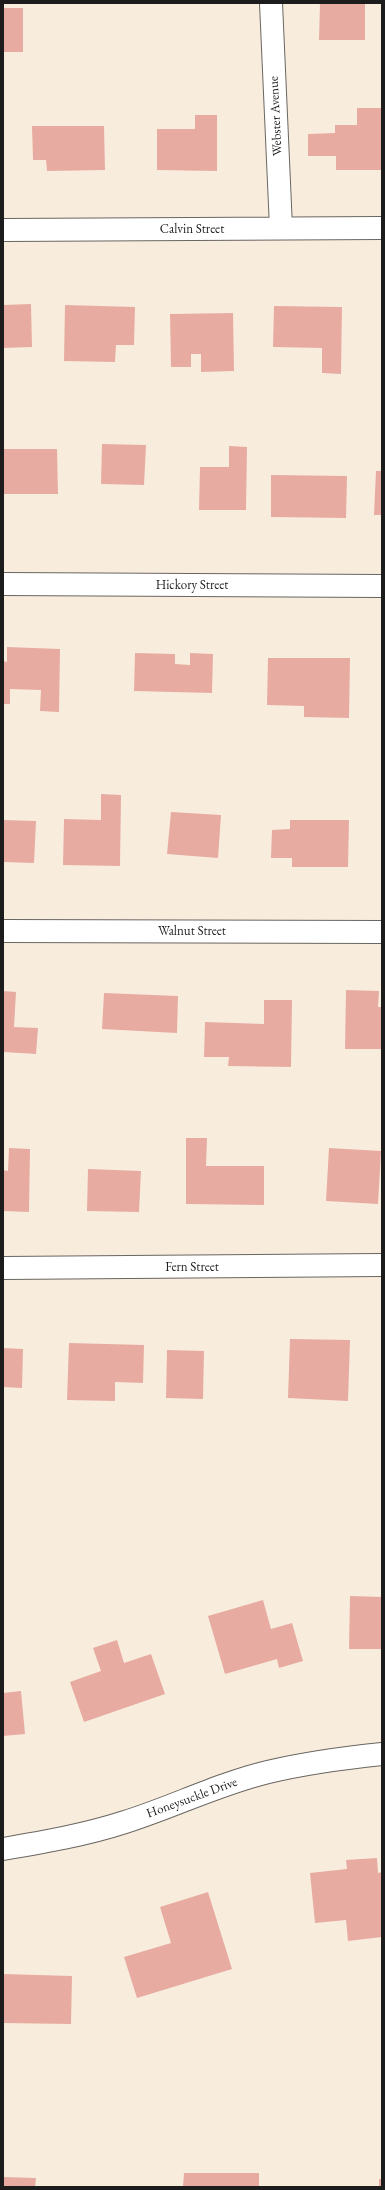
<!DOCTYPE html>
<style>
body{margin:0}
#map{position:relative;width:385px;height:2190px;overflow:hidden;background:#f8eddd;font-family:"EB Garamond",serif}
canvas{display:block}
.frame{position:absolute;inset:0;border:4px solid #1c1c1c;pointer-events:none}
</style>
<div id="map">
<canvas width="385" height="2190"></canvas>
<div class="frame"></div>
</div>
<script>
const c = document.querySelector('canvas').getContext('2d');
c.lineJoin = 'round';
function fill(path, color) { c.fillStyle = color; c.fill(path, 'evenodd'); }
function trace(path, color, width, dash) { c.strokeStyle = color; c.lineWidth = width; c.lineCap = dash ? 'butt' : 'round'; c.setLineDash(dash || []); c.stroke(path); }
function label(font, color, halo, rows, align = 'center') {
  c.font = font + ' "EB Garamond",serif'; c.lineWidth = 3; c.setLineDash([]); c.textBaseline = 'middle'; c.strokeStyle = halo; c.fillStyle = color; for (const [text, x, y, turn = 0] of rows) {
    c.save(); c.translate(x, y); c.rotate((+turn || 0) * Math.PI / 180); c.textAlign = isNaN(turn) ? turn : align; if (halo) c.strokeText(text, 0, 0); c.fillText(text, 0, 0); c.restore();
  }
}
fill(new Path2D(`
 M320,3H365V40H319Z
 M3,8H23V52H3Z
 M357,108H382V170H336V156H308V134L335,133V125H357Z
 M195,115H217V171L157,170V129H195Z
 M32,126H104L105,170L47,171L46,160H33Z
 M31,304L32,347L3,348V305Z
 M65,305L135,307L134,345H116L115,362L64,361Z
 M274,306L342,307L341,374L322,373V348L273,347Z
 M233,313L234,371L201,372V354H191V367H171L170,314Z
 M102,444L146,445L144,485L101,484Z
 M229,446L247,447L246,510H199L200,467H229Z
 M3,449H57L58,494H3Z
 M376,471H382V515H374Z
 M271,475L347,476L346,518L271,517Z
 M7,647L60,649L59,712L40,711L41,690L10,689V704H3V661L7,662Z
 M135,653L175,654V664L190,665V653L213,654L212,693L134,691Z
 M268,658H350L349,718L304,717V706L267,705Z
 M101,794L121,795L120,866L63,865L64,819L101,820Z
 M171,812L221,815L218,858L167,854Z
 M3,820L36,821L34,863L3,862Z
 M290,820H349L348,867H292V858H271L272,830L290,829Z
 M346,990L379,991L378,1007H382V1049H345Z
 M3,991L16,992L14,1027L38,1028L36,1054L4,1052Z
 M104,993L178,996L177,1033L102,1029Z
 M264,1000H292L291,1067L228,1066L229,1057H204L205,1022L264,1024Z
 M186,1138H207L206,1166H264V1205L186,1204Z
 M9,1148L30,1149L29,1212L3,1211V1170L8,1171Z
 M329,1148L381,1151L378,1204L326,1201Z
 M88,1169L141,1171L139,1212L87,1211Z
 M290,1339L350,1340L348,1401L288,1398Z
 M69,1343L144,1345L143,1383L115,1382V1401L67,1400Z
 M3,1348L23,1349L22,1388L3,1387Z
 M167,1350L204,1351L203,1399L166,1398Z
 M350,1596L382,1597V1649H349Z
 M263,1600L271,1629L292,1623L303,1661L279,1668L277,1659L225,1674L208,1616Z
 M117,1640L124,1663L151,1654L165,1694L84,1722L70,1682L101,1671L93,1648Z
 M21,1691L25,1734L3,1736V1693Z
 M377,1858L378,1873L382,1872V1937L348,1941L346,1920L315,1923L310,1873L347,1869L346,1860Z
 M208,1892L232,1969L137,1998L124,1957L171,1943L160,1907Z
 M3,1974L72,1976L71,2024L3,2023Z
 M184,2173H259V2187H183Z
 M3,2177L36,2178L35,2187H3Z
 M379,2179H382V2187H379Z`), '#e8aba2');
const minor = new Path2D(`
 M271,3L281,228
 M3,230L382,228
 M3,584L382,586
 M3,931L382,932
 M3,1268L382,1265
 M3,1849C44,1842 85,1835 125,1822C173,1807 218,1784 268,1772C306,1763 343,1758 382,1754`);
trace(minor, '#696560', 24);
trace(minor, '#fff', 22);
label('13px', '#1c1c1c', '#fff', [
 ["Webster Avenue",276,116,-93],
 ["Calvin Street",192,229],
 ["Hickory Street",192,585],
 ["Walnut Street",192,931],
 ["Fern Street",192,1267],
 ["Honeysuckle Drive",192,1798,-20]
]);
</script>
